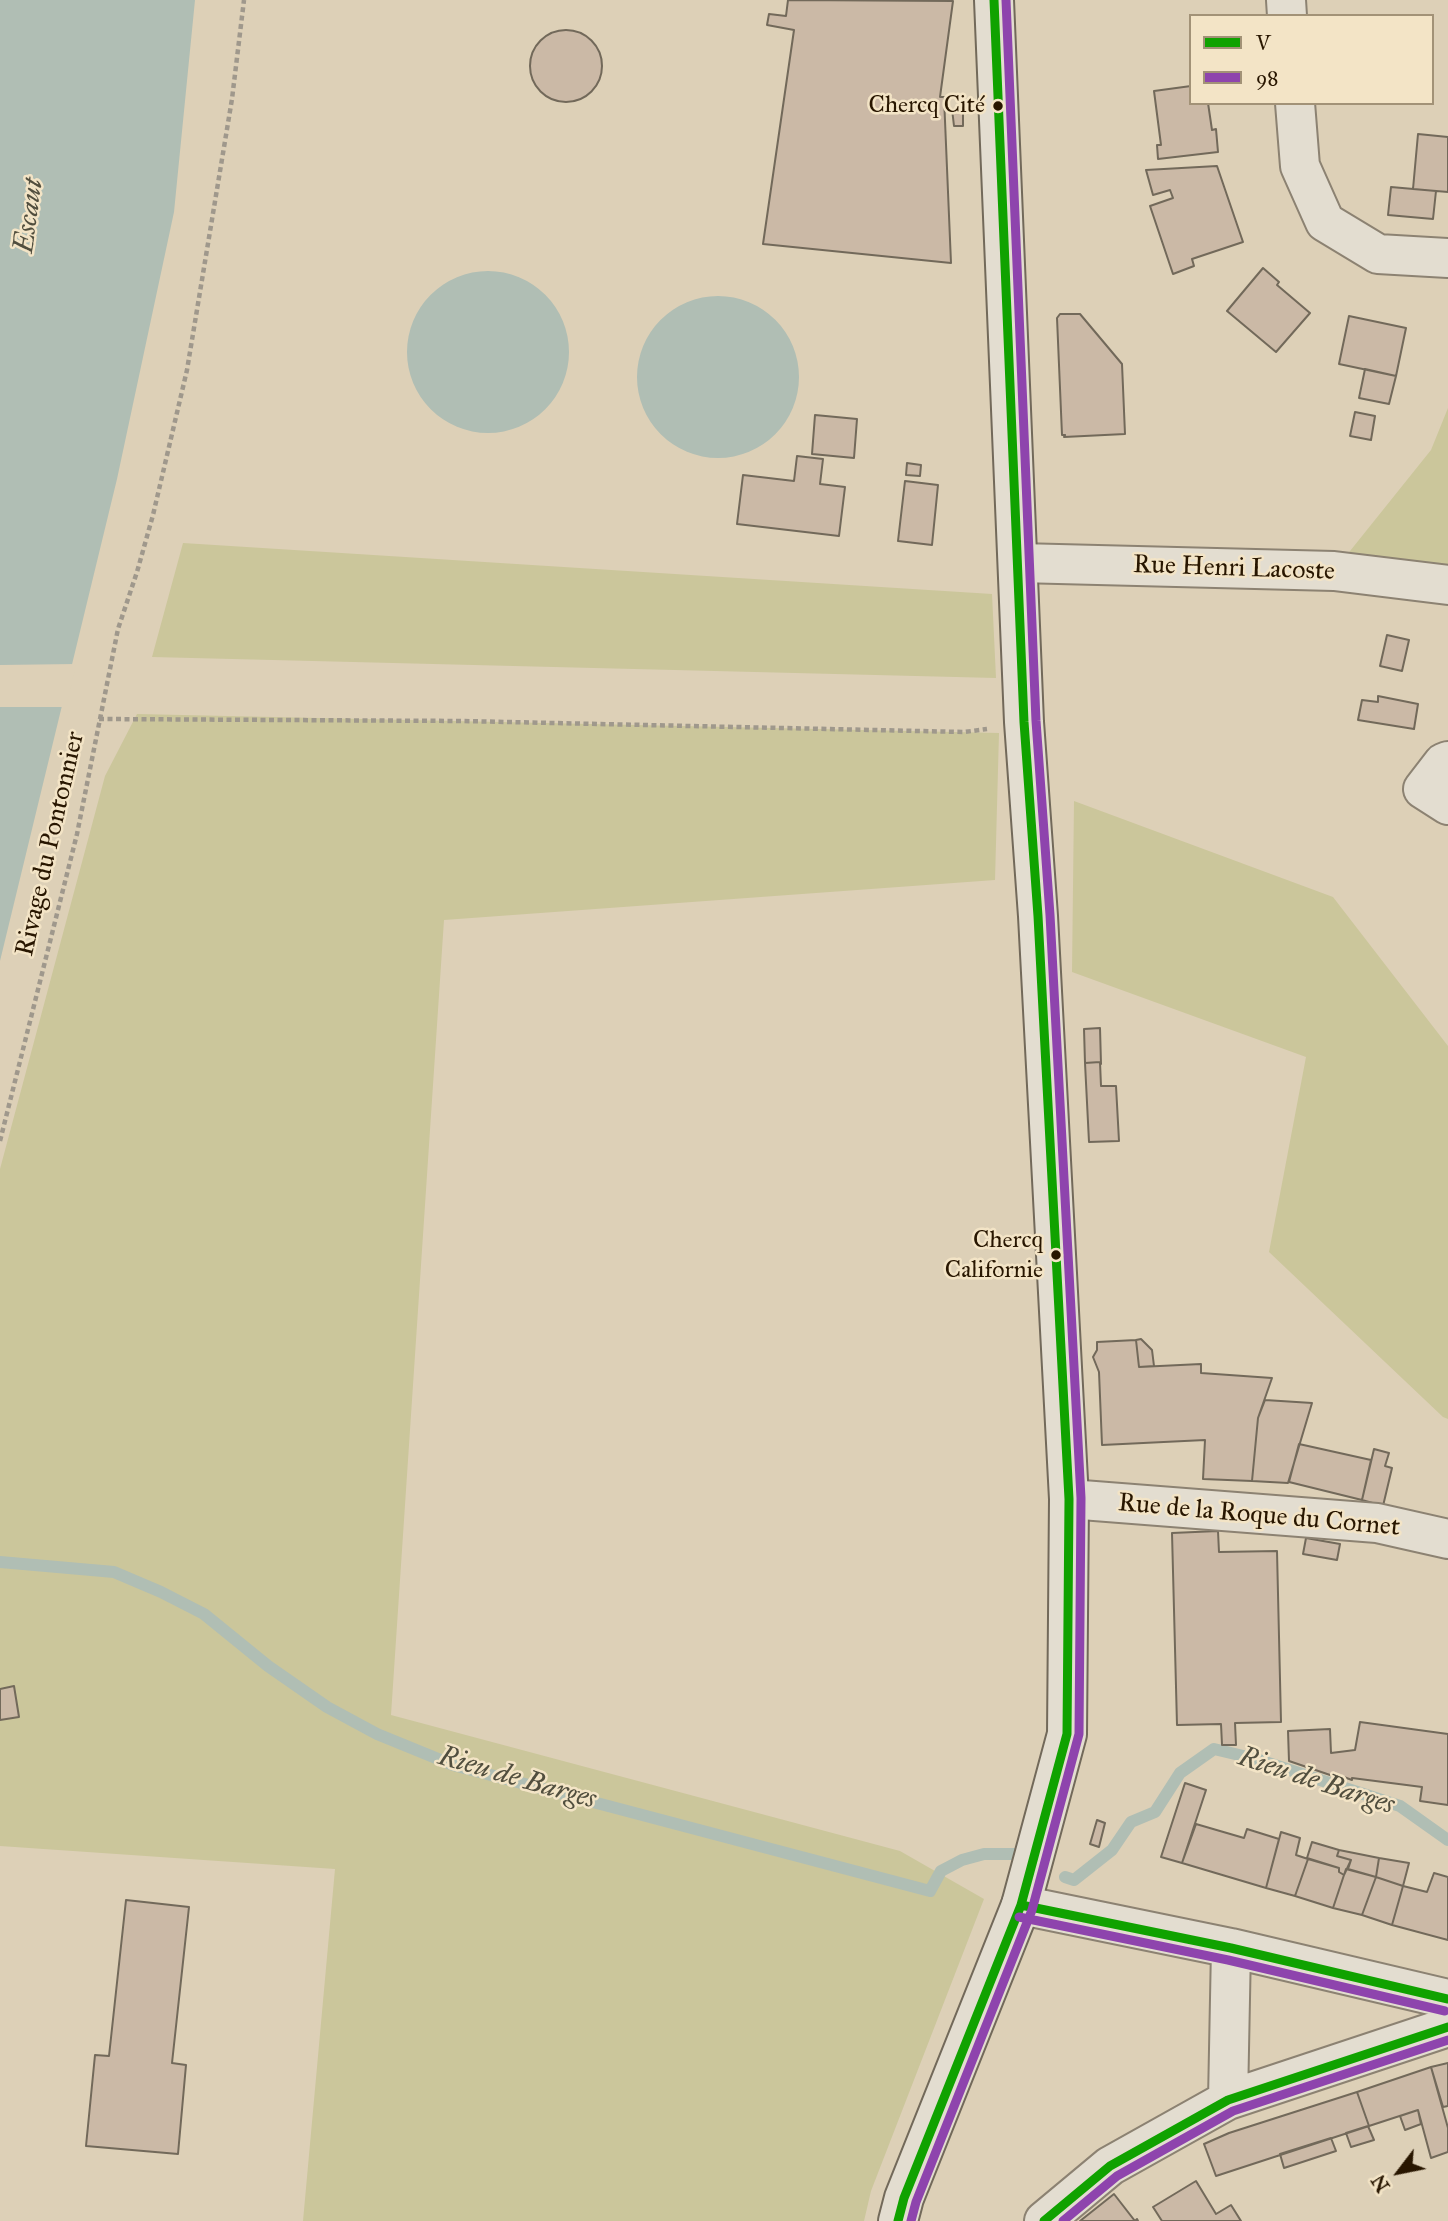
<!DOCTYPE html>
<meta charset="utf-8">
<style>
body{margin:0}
#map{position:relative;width:1448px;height:2221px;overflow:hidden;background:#ddd0b7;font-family:"IM FELL Great Primer",serif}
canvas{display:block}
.legend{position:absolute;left:1189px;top:14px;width:245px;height:91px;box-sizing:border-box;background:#f3e4c6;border:2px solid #a29277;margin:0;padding:9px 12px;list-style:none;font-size:21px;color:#281600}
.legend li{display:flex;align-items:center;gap:14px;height:35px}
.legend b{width:35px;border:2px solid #a29277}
.north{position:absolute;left:1364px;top:2137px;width:70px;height:70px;-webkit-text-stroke:5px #f3e4c6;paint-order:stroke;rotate:238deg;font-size:19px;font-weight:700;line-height:28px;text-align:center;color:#281600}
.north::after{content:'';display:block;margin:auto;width:24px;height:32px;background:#281600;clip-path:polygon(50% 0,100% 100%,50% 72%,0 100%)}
</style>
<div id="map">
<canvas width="1448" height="2221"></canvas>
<ul class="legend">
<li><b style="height:9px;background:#10a200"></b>V</li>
<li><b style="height:9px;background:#8e44ad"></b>98</li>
</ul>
<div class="north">N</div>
</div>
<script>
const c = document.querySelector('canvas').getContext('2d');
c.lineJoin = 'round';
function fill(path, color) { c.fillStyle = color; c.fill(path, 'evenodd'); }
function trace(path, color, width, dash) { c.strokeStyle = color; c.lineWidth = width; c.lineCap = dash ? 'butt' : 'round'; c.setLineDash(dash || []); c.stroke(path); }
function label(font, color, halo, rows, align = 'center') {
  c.font = font + ' "IM FELL Great Primer",serif'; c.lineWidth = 5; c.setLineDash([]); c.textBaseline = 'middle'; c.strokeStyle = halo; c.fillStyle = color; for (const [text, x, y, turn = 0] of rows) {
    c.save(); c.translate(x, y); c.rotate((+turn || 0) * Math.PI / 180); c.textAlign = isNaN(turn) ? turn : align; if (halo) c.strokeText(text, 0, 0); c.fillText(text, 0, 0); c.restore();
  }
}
fill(new Path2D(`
 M1448,408V585L1334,571L1431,450Z
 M183,543L992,594L996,678L152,657Z
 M137,714L999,733L995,880L444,920L391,1715L900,1851L984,1899L871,2191L864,2221H303L335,1869L0,1846V1169L105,776Z
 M1074,801L1333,897L1448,1046V1419L1443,1417L1269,1252L1306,1057L1072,972Z`), '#cbc69b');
fill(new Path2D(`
 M0,0H195L174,212L117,479L0,961Z
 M407 352a81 81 0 1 1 162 0a81 81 0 1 1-162 0Z
 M637 377a81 81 0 1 1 162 0a81 81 0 1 1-162 0Z`), '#b0beb4');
fill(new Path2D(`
 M76,664L66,707H0V665Z`), '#ddd0b7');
trace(new Path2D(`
 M0,1562L114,1572L161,1592L204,1614L268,1666L327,1707L377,1734L453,1765L930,1891L941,1871L962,1860L984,1854H1017
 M1065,1877L1074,1880L1112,1850L1131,1822L1155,1812L1180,1773L1214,1749L1256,1759L1400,1806L1448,1840`), '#b0beb4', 12);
const building = new Path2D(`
 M788,0L953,1L940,97H944L951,263L763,244L794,30L767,25L769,14L786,16Z
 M530 66a36 36 0 1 1 72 0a36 36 0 1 1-72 0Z
 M1191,86V103H1208L1212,130L1216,129L1218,152L1158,159L1157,145H1161L1154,91Z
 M952,109H963V126H954Z
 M1418,134L1448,137V192L1413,189Z
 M1217,166L1243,242L1192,259L1194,266L1173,274L1150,206L1173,198L1170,190L1153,195L1146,170Z
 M1391,187L1436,191L1433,219L1388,215Z
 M1263,268L1279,282L1277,285L1310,313L1276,352L1227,311Z
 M1060,314H1080L1122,364L1125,434L1064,437L1065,435H1062L1057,318Z
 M1349,316L1406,328L1396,376L1339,364Z
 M1365,369L1396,376L1389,404L1359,398Z
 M1355,412L1375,416L1371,440L1350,436Z
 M815,415L857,419L854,458L812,454Z
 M797,456L823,459L820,484L845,487L839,536L737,524L743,475L794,481Z
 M907,463L921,465L920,476L906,475Z
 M905,481L938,485L932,545L898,541Z
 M1387,635L1409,640L1402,671L1380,666Z
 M1378,696L1418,704L1414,729L1358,720L1362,700L1378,702Z
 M1100,1028L1101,1064L1100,1062L1085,1063L1084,1029Z
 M1100,1062L1101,1086H1116L1119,1141L1089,1142L1085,1063Z
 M1141,1339L1152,1350L1154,1366L1139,1367L1136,1340Z
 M1136,1340L1139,1367L1201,1364V1373L1272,1378L1258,1418L1252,1481L1203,1479L1205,1440L1102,1445L1099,1372L1093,1357L1097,1350V1342Z
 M1265,1400L1312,1403L1288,1483L1252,1481L1258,1418Z
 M1299,1444L1371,1460L1362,1500L1289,1482Z
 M1374,1449L1389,1453L1385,1466L1392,1468L1383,1506L1362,1500Z
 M1218,1531L1219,1552L1277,1551L1281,1722L1235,1723L1236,1745H1222L1221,1724L1177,1725L1172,1533Z
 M1306,1538L1340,1544L1337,1560L1303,1554Z
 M14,1686L19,1717L0,1720V1689Z
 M1360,1722L1448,1734V1805L1420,1801L1422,1787L1352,1778V1780L1333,1773V1776L1289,1761L1288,1731L1330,1729L1331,1753L1355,1750Z
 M1185,1783L1206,1790L1182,1863L1161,1857Z
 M1097,1820L1105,1823L1099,1847L1090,1844Z
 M1196,1824L1244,1838L1247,1829L1279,1839L1266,1888L1182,1863Z
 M1281,1832L1300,1838L1296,1855L1308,1859L1295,1896L1266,1888Z
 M1312,1842L1339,1850L1337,1856L1351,1860L1344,1875L1339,1872V1868L1307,1858Z
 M1339,1850L1379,1858L1376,1877L1348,1869L1351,1860L1337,1856Z
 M1379,1858L1409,1863L1403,1886L1376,1877Z
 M1308,1859L1339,1868V1872L1344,1875L1333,1908L1295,1896Z
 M1346,1869L1376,1877L1362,1915L1333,1908Z
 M1434,1873L1448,1877V1940L1392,1925L1403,1886L1427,1892Z
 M1376,1877L1403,1886L1392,1925L1362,1915Z
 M126,1900L189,1907L172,2063L186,2065L178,2154L86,2146L95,2055L109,2056Z
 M1448,2063V2106L1443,2107L1431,2067Z
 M1431,2067L1448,2128V2152L1431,2158L1418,2110L1369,2126L1357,2092Z
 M1357,2092L1369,2126L1216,2176L1204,2144L1229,2133Z
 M1418,2110L1421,2124L1405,2130L1400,2116Z
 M1368,2126L1374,2140L1351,2147L1346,2133Z
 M1331,2138L1336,2151L1284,2168L1280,2154Z
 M1196,2181L1216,2214L1231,2205L1241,2221H1162L1153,2207Z
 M1114,2194L1135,2221L1137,2219L1138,2221H1080Z`);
fill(building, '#cbb9a6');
trace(building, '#72695a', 2);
const street = new Path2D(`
 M1286,0L1287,16
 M1295,103L1300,166L1325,222L1378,254L1448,258
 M1019,563L1334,571L1448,585
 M1448,761L1443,763L1423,789L1448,805
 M1069,1499L1377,1523L1448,1539
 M1021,1905L1231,1948L1448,1999
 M1228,2100L1231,1948
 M1044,2221L1110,2166L1228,2100L1448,2027`);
const secondary = new Path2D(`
 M898,2221L904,2198L1021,1905L1067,1734L1069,1499L1038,916L1024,722L994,0`);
trace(street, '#8c8272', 42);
trace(secondary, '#72695a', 42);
trace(new Path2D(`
 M99,719L463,721L964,732L987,729
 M0,1141L77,834L118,629L137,572L153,515L187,370L232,99L244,0`), '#9f988c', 4.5, [5, 3.5]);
trace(street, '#e3ddd0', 38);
trace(secondary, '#e3ddd0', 38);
trace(new Path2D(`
 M1021,1905L1231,1948L1448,1999
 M898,2221L904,2198L1021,1905L1067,1734L1069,1499L1038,916L1024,722L994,0
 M1044,2221L1110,2166L1228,2100L1448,2027`), '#10a200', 9);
trace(new Path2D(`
 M1019,1917L1228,1960L1445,2011
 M911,2221L916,2202L1032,1910L1079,1734L1081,1498L1050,915L1036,721L1006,0
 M1063,2221L1117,2176L1233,2111L1448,2040`), '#8e44ad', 9);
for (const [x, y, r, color] of [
 [998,106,6,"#281600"],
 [1056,1255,6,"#281600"]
]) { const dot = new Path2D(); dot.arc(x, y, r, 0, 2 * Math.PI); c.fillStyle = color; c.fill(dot); trace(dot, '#f3e4c6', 2.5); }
label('24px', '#281600', '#f3e4c6', [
 ["Chercq Cité",985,106],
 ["Chercq",1043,1241],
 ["Californie",1043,1271]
], 'right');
label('26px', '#281600', '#f3e4c6', [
 ["Rue Henri Lacoste",1234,569,2],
 ["Rivage du Pontonnier",51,844,-77],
 ["Rue de la Roque du Cornet",1259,1516,5]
]);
label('italic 28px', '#514e3e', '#f3e4c6', [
 ["Escaut",30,216,-82],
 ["Rieu de Barges",517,1779,16],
 ["Rieu de Barges",1316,1782,18]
]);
</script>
